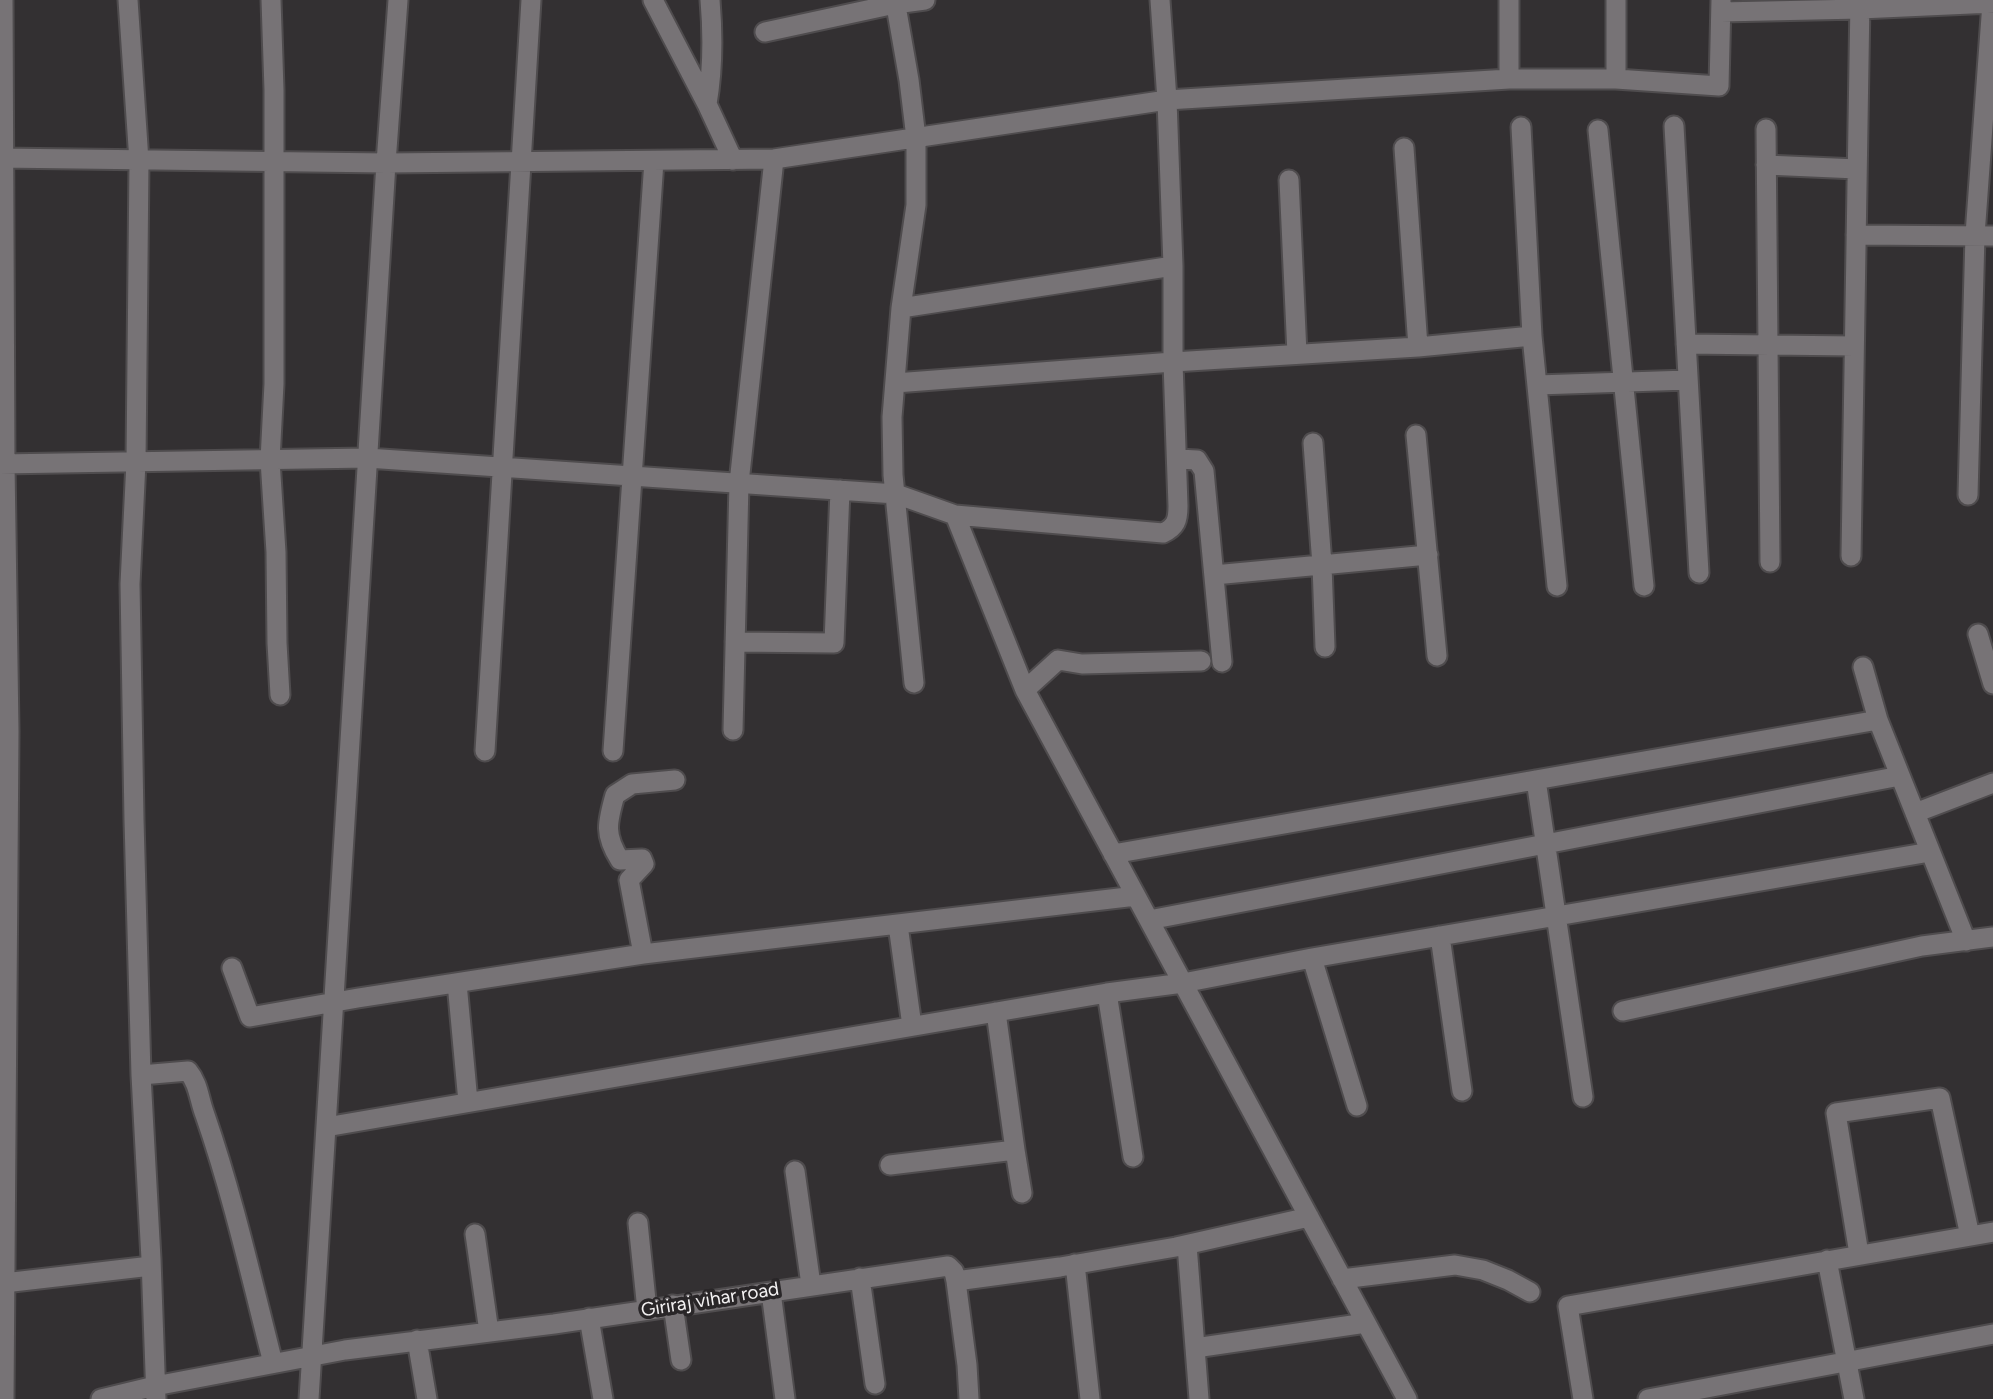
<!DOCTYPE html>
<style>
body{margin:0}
canvas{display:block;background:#333032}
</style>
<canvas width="1993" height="1399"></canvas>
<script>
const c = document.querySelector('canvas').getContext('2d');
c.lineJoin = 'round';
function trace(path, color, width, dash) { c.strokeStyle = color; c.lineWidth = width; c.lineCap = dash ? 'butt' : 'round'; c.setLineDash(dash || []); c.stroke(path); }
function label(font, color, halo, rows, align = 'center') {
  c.font = font + ' Figtree,sans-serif'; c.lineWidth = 7; c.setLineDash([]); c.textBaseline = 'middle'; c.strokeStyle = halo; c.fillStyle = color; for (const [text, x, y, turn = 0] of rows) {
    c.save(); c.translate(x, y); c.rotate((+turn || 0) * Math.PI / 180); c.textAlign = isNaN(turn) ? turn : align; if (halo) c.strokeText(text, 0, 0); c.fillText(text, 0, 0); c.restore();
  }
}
const minor = new Path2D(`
 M3,0L5,464L9,731L4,1399
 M128,0L139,161L136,462L130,584L134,820L141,1075L151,1259L156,1399
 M271,0L274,90V384L270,460L276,552L277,643L280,695
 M653,0L707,104L733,160
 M895,0L909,80L916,138V205L901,308L892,417L893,475L914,683
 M1509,0V79
 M1721,12L1860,9L1993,3
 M765,32L895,4L925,0
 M1616,79V0
 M707,104C713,69 713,35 710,0
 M1674,126L1699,573
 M1521,127L1532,336L1557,586
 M1766,129L1770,562
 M1598,130L1644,586
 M1404,148L1418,347
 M0,158L386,163L774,159L1167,100L1509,79H1616L1719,86L1721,0
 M1766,165L1857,169
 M1289,180L1297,354
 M1856,235L1993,236
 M901,308L1173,266
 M1686,344L1854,346
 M895,383L1173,362L1418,347L1532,336
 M1537,385L1688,380
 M1416,435L1437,656
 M1313,443L1322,565L1325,647
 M1178,459L1197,460L1204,471L1222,662
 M0,464L367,458L896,494L955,515L1163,533C1176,527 1178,520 1178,506L1173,362V266L1167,100L1160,0
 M1968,495L1975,235L1992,3
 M955,515L1025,690L1058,660L1082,664L1201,661
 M1851,556L1860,0
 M1214,575L1428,555
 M1978,634L1993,684
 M735,642L834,643L840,490
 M1863,667L1878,720L1966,941
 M1025,690L1407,1399
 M733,730L739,483L774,159
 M485,751L531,0
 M613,751L654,161
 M1536,780L1583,1097
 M1915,813L1993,783
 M1113,854L1878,720
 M1149,920L1900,776
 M898,925L912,1026
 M1440,936L1462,1091
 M643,954L629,880L644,864L642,859L620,860C604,835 607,823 615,795L632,784L675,780
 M1312,958L1357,1106
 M232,968L250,1017L358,998L643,954L1136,896
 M457,983L468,1102
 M1107,993L1133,1157
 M1623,1011L1922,946L1993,937
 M141,1075L188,1071C199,1084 199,1100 205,1115C233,1196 252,1281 273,1363
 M326,1127L1107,993L1183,983L1312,958L1930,852
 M1015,1150L1022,1193
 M890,1165L1015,1150L996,1012
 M795,1171L811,1285
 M638,1223L647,1310
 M475,1234L489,1332
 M1187,1245L1199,1399
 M1859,1254L1836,1113L1940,1098L1970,1236
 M1827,1260L1854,1399
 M1075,1264L1090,1399
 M860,1278L875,1384
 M1342,1279L1455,1265L1483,1270L1508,1280L1530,1292
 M956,1281L967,1365L969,1399
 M4,1283L151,1266
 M771,1292L785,1399
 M673,1305L681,1360
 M589,1318L603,1399
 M417,1340L427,1399
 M1195,1348L1366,1323
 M101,1399L155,1386L345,1350L554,1324L948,1266L954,1272L956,1281L1060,1267L1176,1247L1309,1217
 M309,1399L386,163L398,0
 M1583,1399L1568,1306L1993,1232
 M1648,1399L1993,1334`);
trace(minor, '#4f4c4e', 23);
trace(minor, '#777376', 19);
label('19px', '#f3f1f2', '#292628', [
 ["Giriraj vihar road",710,1300,-9]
]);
</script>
